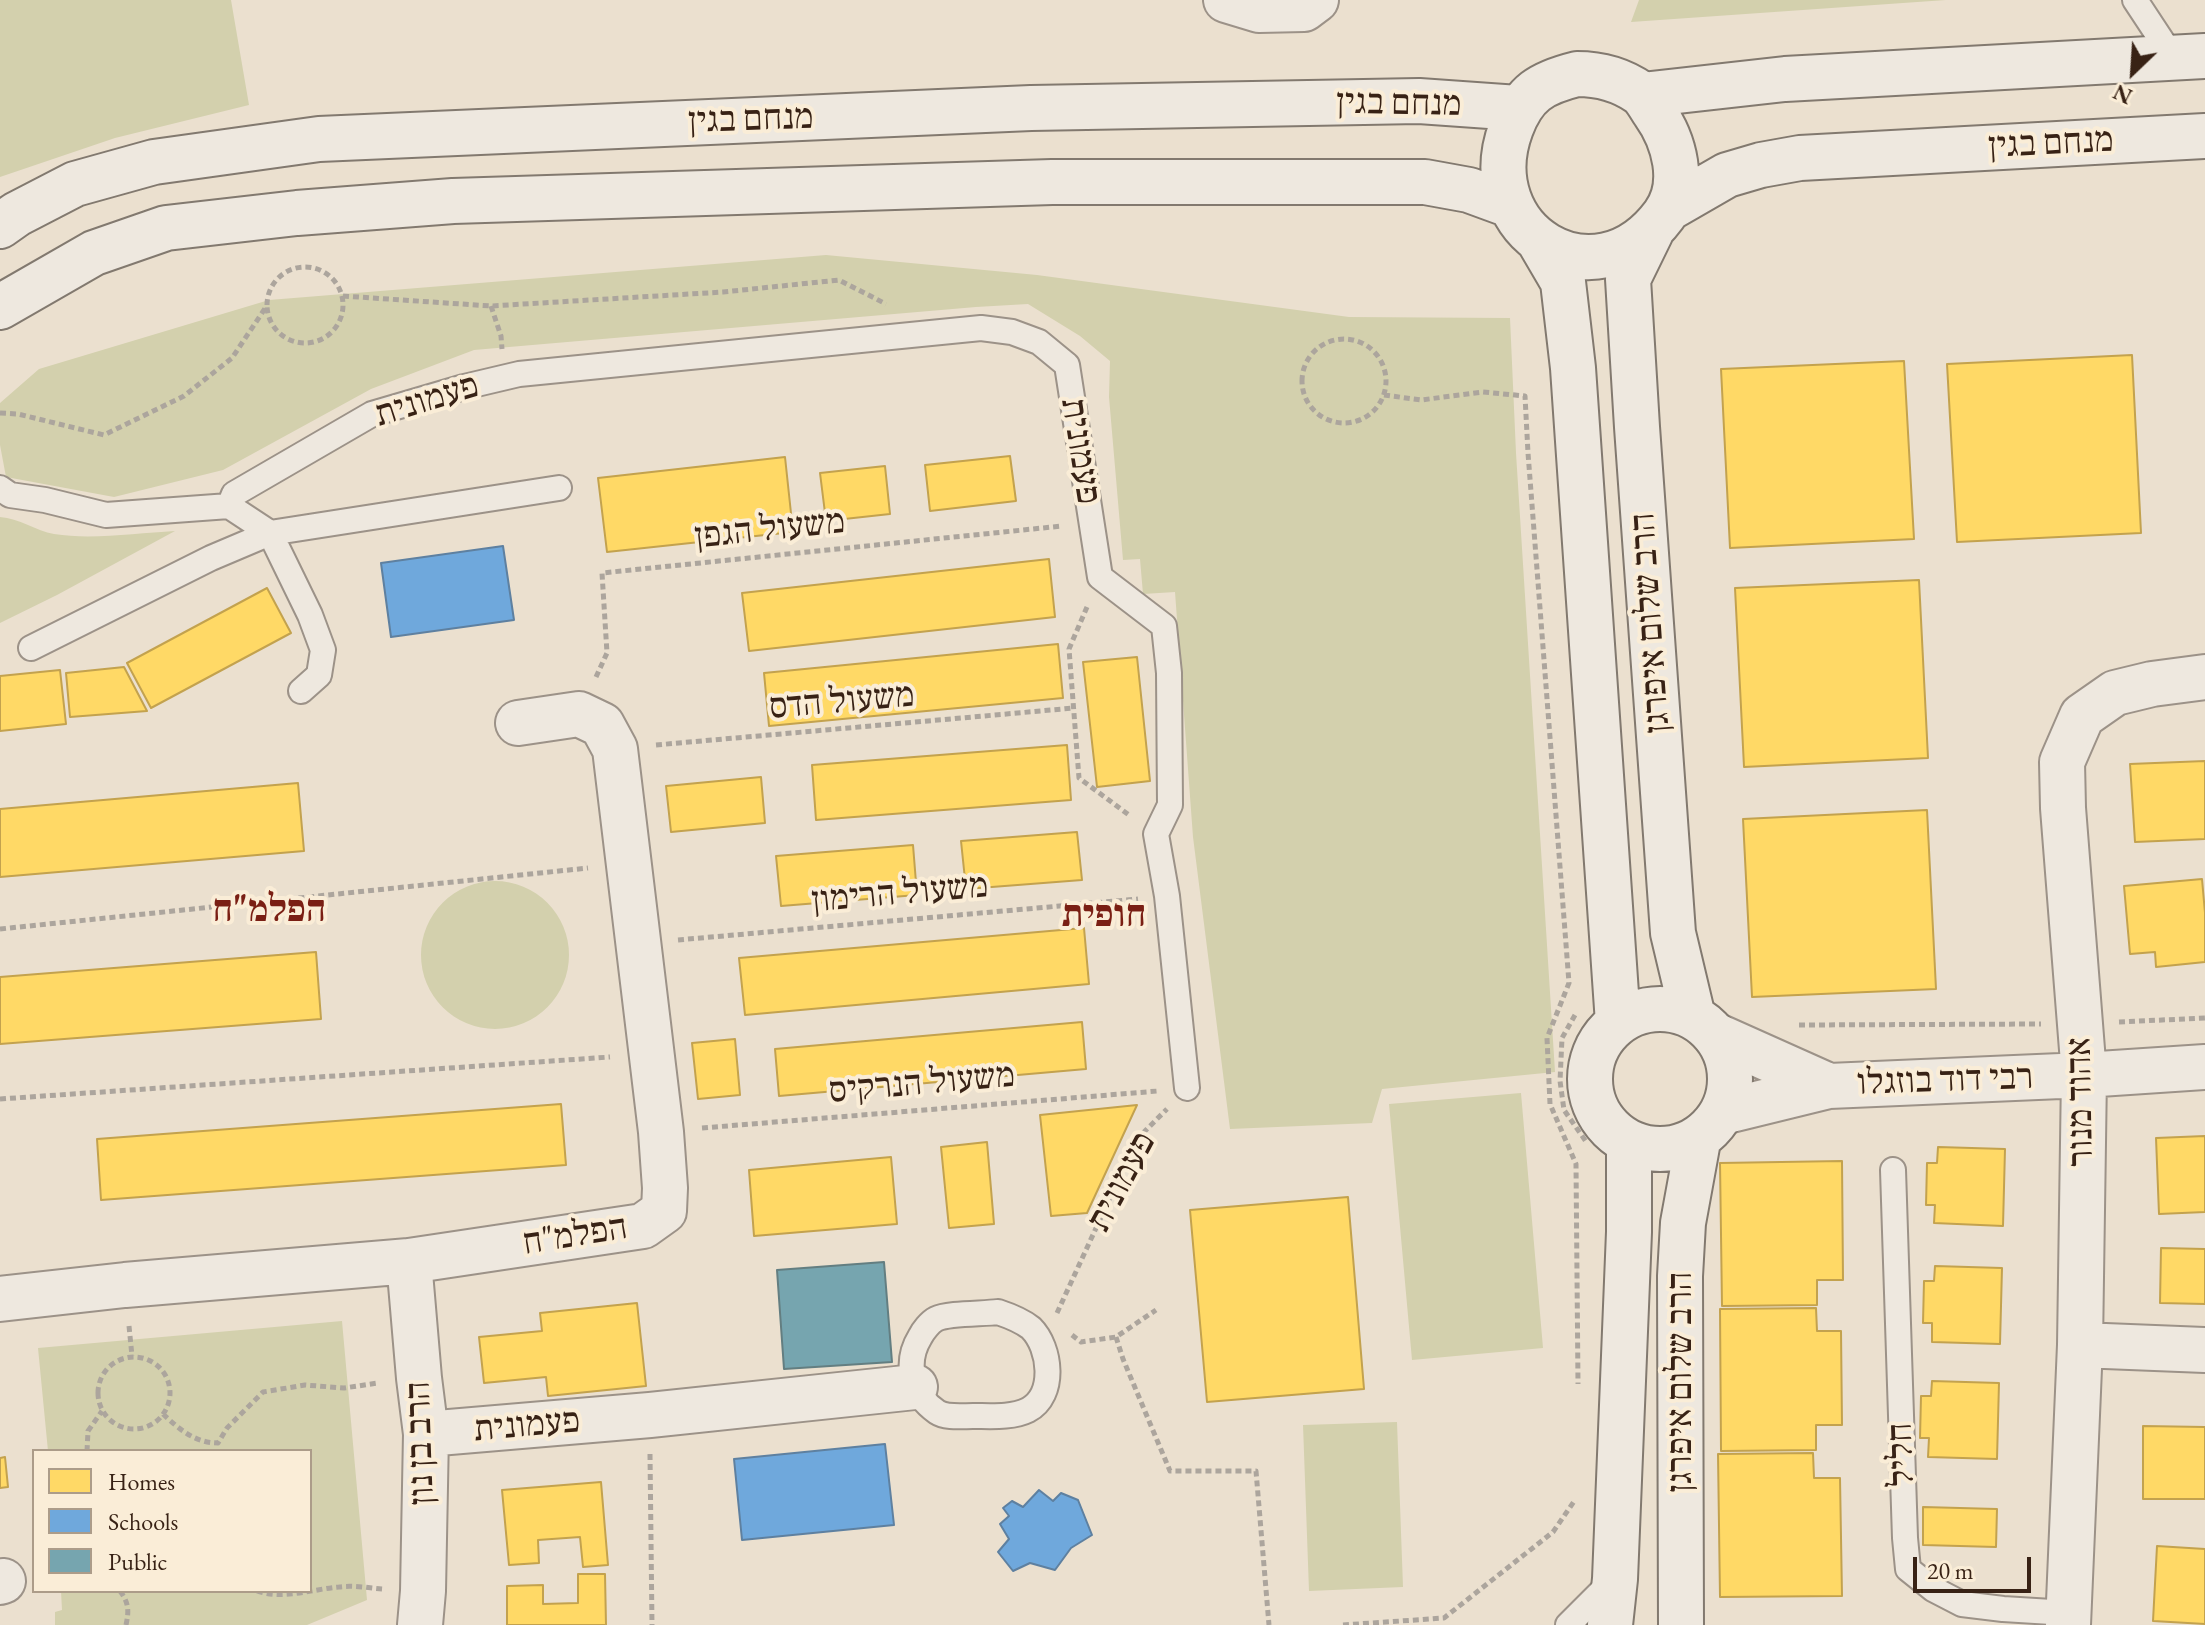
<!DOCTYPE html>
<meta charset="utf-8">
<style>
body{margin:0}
#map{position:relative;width:2205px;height:1625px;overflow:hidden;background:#ebe0cf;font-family:"EB Garamond",serif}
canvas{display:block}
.legend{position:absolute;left:32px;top:1449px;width:280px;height:144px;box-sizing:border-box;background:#faedd7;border:2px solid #ac9c89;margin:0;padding:10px 14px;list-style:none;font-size:24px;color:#382215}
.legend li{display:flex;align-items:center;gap:16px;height:40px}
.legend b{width:40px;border:2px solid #ac9c89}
.north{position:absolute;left:2093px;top:32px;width:80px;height:80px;-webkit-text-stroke:6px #faedd7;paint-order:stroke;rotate:205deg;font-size:22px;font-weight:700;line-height:32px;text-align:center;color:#382215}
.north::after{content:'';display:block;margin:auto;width:28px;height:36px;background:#382215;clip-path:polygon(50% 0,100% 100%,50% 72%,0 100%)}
.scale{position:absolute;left:1913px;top:1557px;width:118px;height:36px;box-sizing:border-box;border:4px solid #382215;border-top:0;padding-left:10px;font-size:24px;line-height:28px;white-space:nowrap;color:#382215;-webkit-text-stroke:6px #faedd7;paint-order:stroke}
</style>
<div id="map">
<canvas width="2205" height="1625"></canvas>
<ul class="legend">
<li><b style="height:22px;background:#ffd966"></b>Homes</li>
<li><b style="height:22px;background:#6fa8dc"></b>Schools</li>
<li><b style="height:22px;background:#76a5af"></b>Public</li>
</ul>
<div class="north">N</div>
<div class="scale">20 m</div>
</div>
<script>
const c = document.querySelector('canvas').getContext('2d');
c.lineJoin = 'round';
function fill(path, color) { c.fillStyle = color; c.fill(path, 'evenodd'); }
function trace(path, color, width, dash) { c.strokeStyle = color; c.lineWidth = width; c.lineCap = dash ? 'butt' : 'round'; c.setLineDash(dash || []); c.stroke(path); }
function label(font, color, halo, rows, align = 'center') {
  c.font = font + ' "EB Garamond","Frank Ruhl Libre",serif'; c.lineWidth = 8; c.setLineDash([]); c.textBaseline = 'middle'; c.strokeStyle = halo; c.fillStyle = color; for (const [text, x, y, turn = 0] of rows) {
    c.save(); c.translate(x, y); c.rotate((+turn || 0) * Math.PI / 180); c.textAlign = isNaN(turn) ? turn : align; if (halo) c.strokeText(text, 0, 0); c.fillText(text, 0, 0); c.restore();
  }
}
fill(new Path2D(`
 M0,0H231L249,105L115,138L0,177Z
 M1639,0H1946L1631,22Z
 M826,255L1037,275L1349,317L1510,318L1516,453L1555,1072L1382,1089L1372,1123L1230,1129L1193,837L1175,592L1143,594L1140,559L1123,560L1109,397L1110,361L1080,336L1028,304L976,307L474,350L371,389L223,470L114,497L6,477L0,445V403L39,369L269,300Z
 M0,517C19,518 36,531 54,534C91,540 137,533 175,531L57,595L0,623Z
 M421 955a74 74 0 1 1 148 0a74 74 0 1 1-148 0Z
 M1521,1093L1543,1348L1412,1360L1389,1104Z
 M342,1321L367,1600L307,1625H55V1612L62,1610L61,1591H310V1451H48L38,1348Z
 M1397,1422L1403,1587L1309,1591L1303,1425Z`), '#d3d0ad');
const homes = new Path2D(`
 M2132,355L2141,533L1957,542L1947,364Z
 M1904,361L1914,539L1730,548L1721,369Z
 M1010,456L1016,501L930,511L925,465Z
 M785,457L793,532L607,552L598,478Z
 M885,466L890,514L826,521L820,473Z
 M1049,559L1055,617L749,651L742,593Z
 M1919,580L1928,758L1744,767L1735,588Z
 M267,588L291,633L151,708L127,663Z
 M1058,644L1063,698L769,726L764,673Z
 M1137,657L1150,781L1097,787L1083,662Z
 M124,667L147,711L70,717L66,673Z
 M60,670L66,724L0,731V676Z
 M1067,745L1071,800L816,820L812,765Z
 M2205,761V839L2135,842L2130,764Z
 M761,777L765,823L671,832L666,786Z
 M298,783L304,851L0,877V809Z
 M1927,810L1936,989L1752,997L1743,819Z
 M1077,832L1082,880L966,889L961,841Z
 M913,845L917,895L781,906L776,856Z
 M2202,879L2205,913V962L2156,967L2155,952L2130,954L2124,886Z
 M1084,928L1089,984L745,1015L739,958Z
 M316,952L321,1019L0,1044V977Z
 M1082,1022L1086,1069L779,1096L775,1049Z
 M735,1039L740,1095L698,1099L692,1043Z
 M561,1104L566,1165L101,1200L97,1139Z
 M1137,1105L1087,1213L1051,1216L1040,1115Z
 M2205,1136V1212L2159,1214L2156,1138Z
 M987,1142L994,1224L949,1228L941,1147Z
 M1938,1147L2005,1149L2003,1226L1934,1223L1935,1205H1926L1927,1163H1937Z
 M891,1157L897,1224L754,1236L749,1170Z
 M1842,1161L1843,1280H1817V1305L1722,1306L1720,1163Z
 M1348,1197L1364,1389L1207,1402L1190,1210Z
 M2161,1248L2205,1249V1304L2160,1303Z
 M1935,1266L2002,1268L2000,1344L1932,1342V1323H1923L1924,1281H1934Z
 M637,1303L646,1386L548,1396L546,1377L484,1383L479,1337L542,1331L540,1313Z
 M1816,1308L1817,1331H1841L1842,1425H1816V1450L1721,1451L1720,1309Z
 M1932,1381L1999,1383L1997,1459L1928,1457L1929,1438H1920L1921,1396H1931Z
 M2143,1426L2205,1427V1499H2143Z
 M1813,1453L1814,1478H1840L1842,1596L1720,1597L1718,1454Z
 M5,1457L8,1487L0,1488V1458Z
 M601,1482L608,1565L583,1567L580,1537L538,1540L539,1563L509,1565L502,1490Z
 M1923,1507L1997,1509L1996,1547L1923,1545Z
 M2157,1546L2205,1549V1624L2153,1621Z
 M578,1574H605L606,1625H507V1586L543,1585V1604L578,1603Z`);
fill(homes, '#ffd966');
trace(homes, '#c3a24e', 2);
const schools = new Path2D(`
 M503,546L514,620L391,637L381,563Z
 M885,1444L894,1525L742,1540L734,1459Z
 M1039,1490L1053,1501L1061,1493L1078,1500L1092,1535L1071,1548L1055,1570L1030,1563L1013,1571L998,1552L1009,1539L1000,1524L1009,1516L1003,1508L1012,1501L1023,1507Z`);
fill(schools, '#6fa8dc');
trace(schools, '#5e80a0', 2);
const public = new Path2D(`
 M884,1262L892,1362L784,1369L777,1270Z`);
fill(public, '#76a5af');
trace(public, '#637e81', 2);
const lane = new Path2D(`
 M2135,0L2166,47L2182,53
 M0,488L10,495L45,500L106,515L229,506L270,533L310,615L323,650L319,675L301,691
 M229,506L234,494L372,414L464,387L519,374L981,328L1012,332L1039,342L1067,365L1100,577L1164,626L1169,673L1170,805L1156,834L1167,896L1187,1088
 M31,648L211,558L270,533L559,488
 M1893,1170L1905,1538L1908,1569L1933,1589L1962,1604L2003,1609L2068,1613
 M998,1312C1010,1316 1021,1320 1031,1328C1051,1348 1056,1395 1028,1410C1012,1418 990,1416 973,1416C962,1416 946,1418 937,1412C912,1395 904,1363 920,1337C923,1331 930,1322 936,1319C948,1313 984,1314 998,1312Z
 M1568,1625L1613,1580`);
const street = new Path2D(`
 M1226,0L1259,10L1304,9L1316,0
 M1715,1035L1829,1086
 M1723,1112L1829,1086L2084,1075L2205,1067
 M409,1261L419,1378L426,1434L423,1591L420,1625
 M0,1299L125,1285L409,1261L643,1226L664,1211L665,1188L661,1132L615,749L602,725L579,714L518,723
 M2080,1345L2205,1350
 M426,1434L650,1415L915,1387
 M0,1582L3,1581
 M2068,1625L2080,1345L2084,1075L2063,808L2062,762L2082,716L2115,693L2152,684L2205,677`);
const secondary = new Path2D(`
 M1577,74C1600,74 1620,79 1640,93C1646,98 1650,106 1654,112C1674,140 1687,184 1664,215C1595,308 1472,232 1511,128C1524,93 1541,83 1577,74Z
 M1642,95L1785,79L2205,56
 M1668,209L1727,175L1761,165L1800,158L2205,136
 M0,226L17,214L75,184L154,162L319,139L1031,108L1419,101L1518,108
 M1651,232L1628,279L1637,427L1673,933L1693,1017
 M1539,241L1563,282L1573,368L1618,1023
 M0,307L94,253L166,228L297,213L453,201L1052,182H1425L1469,190L1510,205
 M1590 1079a70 70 0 1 1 140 0a70 70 0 1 1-140 0Z
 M1610,1625L1615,1579L1629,1232V1142
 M1681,1625L1680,1276L1683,1223L1698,1141`);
trace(lane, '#9c9288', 28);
trace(street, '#9c9288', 48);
trace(secondary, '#82796f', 48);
trace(new Path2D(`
 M267 305a38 38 0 1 1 76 0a38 38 0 1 1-76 0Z
 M343,296L491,306L723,292L839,280L886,304
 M491,306L501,336L502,349
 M1302 381a42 42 0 1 1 84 0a42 42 0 1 1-84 0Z
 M1384,395L1421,400L1483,392L1525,396L1528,453L1569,983L1547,1038L1550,1104L1576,1164L1578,1384
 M0,413L18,414L104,435L184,396L232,358L266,307
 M1087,607L1069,649L1079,778L1129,815
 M596,677L607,653L602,573L1062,526
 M656,745L1074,708
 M0,929L588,868
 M678,940L1138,899
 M1575,1015L1562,1038L1560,1081L1564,1110L1587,1143
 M2119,1022L2205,1018
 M1799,1025L2041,1024
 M0,1099L610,1057
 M702,1128L1158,1091
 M1057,1313L1137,1139L1167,1109
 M129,1326L132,1356
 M1072,1335L1081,1342L1116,1337L1156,1310
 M1116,1337L1123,1359L1170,1471H1256L1269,1625
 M98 1393a36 36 0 1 1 72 0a36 36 0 1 1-72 0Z
 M163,1414C179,1429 195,1443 218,1443L227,1428L263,1392L305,1385L344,1388L378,1383
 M87,1451L88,1431L102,1411
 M650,1454L652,1625
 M120,1591C129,1603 129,1611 126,1625
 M257,1591C283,1600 313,1589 339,1587C353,1585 369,1588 383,1589
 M1343,1625L1444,1618L1553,1532L1575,1500`), '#aca59d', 5, [6, 4]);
trace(lane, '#eee8df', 24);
trace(street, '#eee8df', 44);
trace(secondary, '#eee8df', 44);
label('36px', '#382215', '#faedd7', [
 ["מנחם בגין",1399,104,1],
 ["מנחם בגין",751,120,-2],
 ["מנחם בגין",2051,144,-3],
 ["פעמונית",427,401,-17],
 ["פעמונית",1080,451,81],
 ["משעול הגפן",770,530,-6],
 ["הרב שלום איפרגן",1651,623,-94],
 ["משעול הדס",842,702,-5],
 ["משעול הרימון",900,894,-5],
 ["רבי דוד בוזגלו",1945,1081,-2],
 ["משעול הנרקיס",922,1084,-5],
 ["אהוד מנור",2081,1102,-91],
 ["פעמונית",1122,1182,-62],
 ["הפלמ\"ח",575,1236,-9],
 ["הרב שלום איפרגן",1681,1382,-90],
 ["פעמונית",527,1426,-5],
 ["הרב בן נון",421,1443,-92],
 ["חליל",1902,1455,-92]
]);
label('bold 38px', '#7a1f14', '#faedd7', [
 ["הפלמ\"ח",269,911],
 ["חופית",1104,916]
]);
</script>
